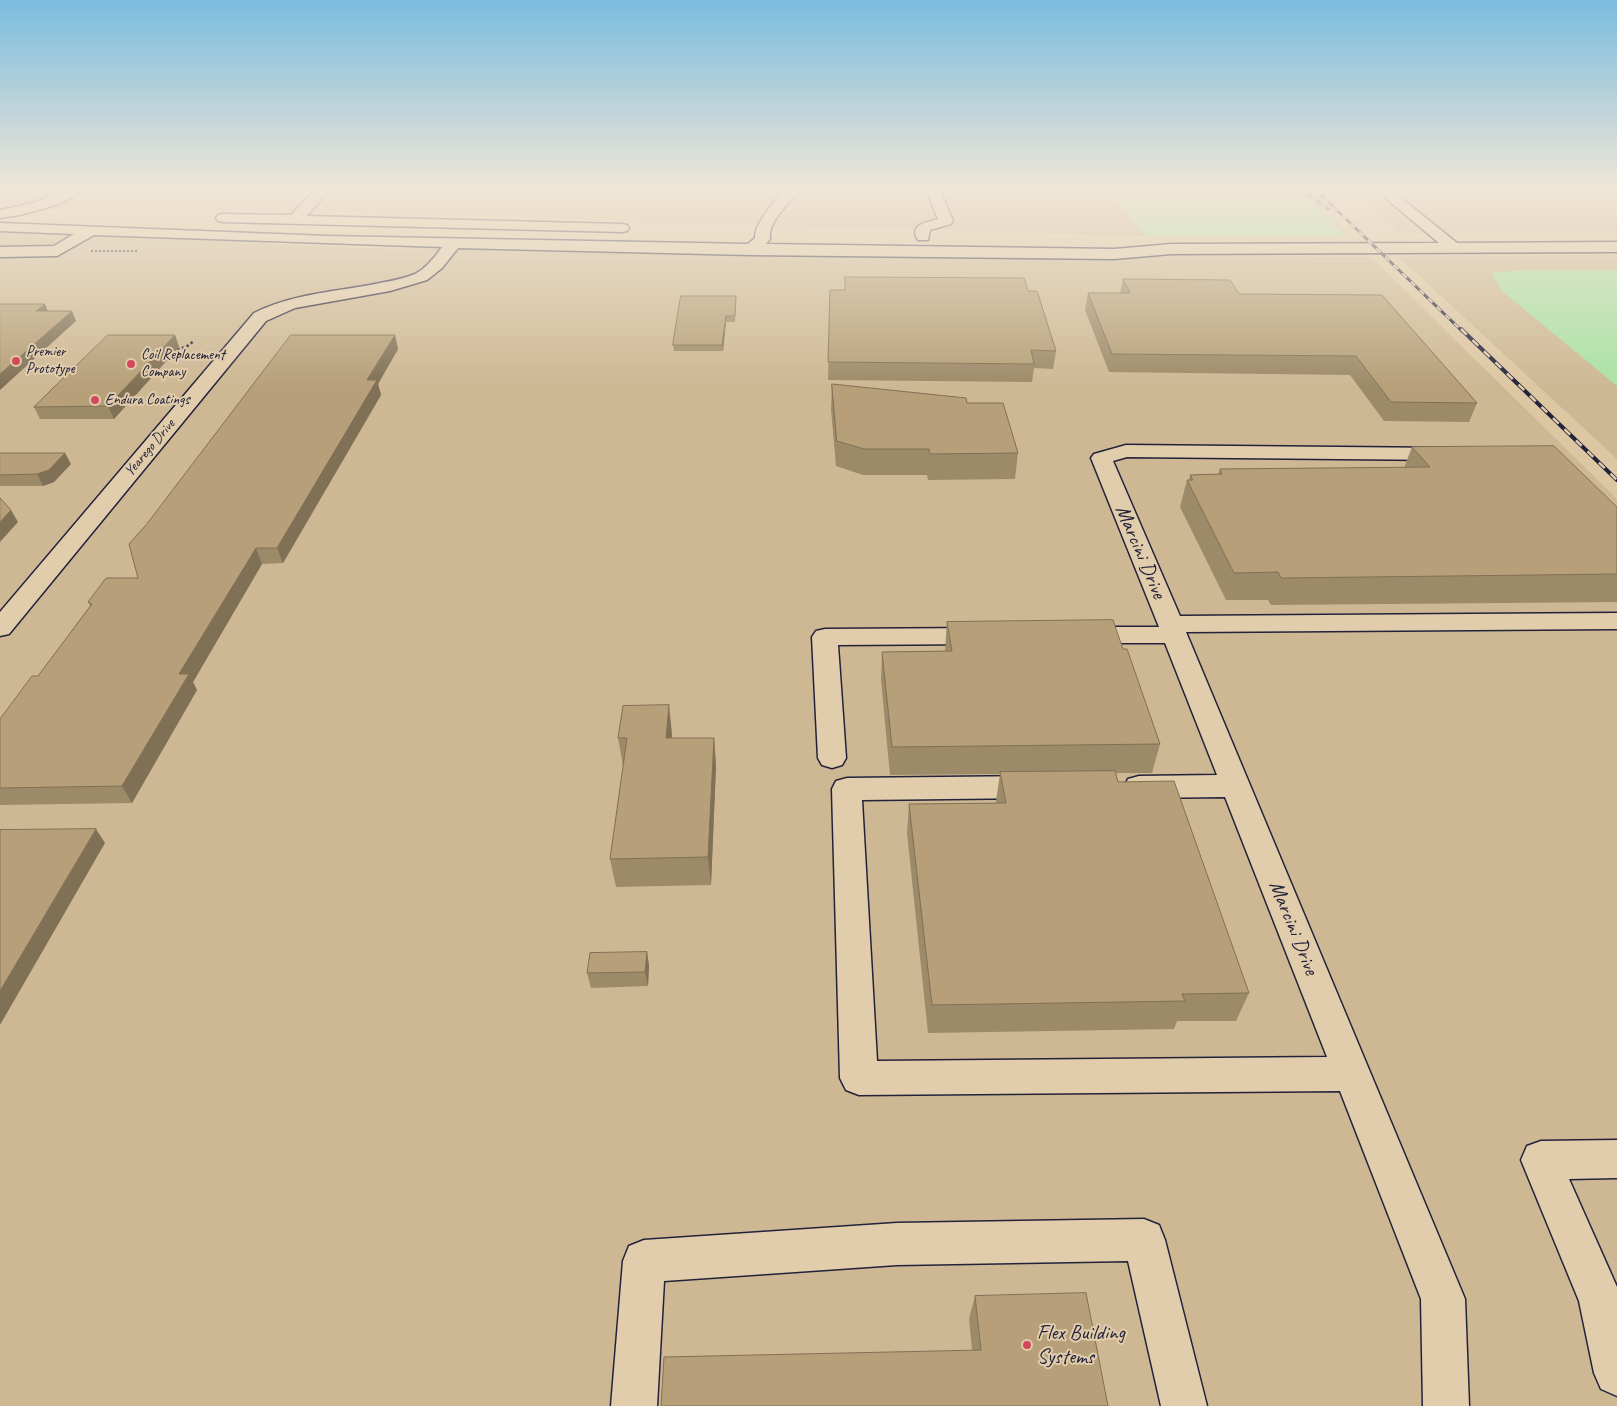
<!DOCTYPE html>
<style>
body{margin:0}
canvas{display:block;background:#ddc7a3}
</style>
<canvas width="1617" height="1406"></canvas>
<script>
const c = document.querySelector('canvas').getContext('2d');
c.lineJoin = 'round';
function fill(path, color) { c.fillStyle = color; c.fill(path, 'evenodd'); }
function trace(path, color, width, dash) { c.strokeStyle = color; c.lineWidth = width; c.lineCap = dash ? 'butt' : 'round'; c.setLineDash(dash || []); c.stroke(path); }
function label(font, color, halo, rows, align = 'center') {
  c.font = font + ' Caveat,sans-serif'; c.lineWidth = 4; c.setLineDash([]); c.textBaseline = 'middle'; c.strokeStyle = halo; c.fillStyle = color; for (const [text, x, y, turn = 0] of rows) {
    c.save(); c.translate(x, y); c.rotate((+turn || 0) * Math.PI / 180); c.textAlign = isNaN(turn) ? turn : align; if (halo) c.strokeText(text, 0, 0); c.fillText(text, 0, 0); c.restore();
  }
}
fill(new Path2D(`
 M0,190H1303L1350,236H1135L346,212L0,209Z
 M1351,190H1617V233H1399Z
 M0,231L361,248L954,256L1371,257L1617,499V1406H0Z
 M1617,255V459L1399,257Z`), '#ceb894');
fill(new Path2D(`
 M1108,190H1294L1321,209L1346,236H1146Z
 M1522,270H1617V386L1502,291L1491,273Z`), '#aae2a6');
const minor = new Path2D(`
 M64,190H81C69,205 19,216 0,218V210L33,203Z
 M315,190H329L307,216L622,224L627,225L629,228L627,231L622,232L223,222L218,221L216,218L218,215L223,214L291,215Z
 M785,190H799C789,204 768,221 770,239L766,244L1114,249L1171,244L1439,243L1376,190H1391L1457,243L1617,242V252L1171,254L1114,259L750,255L458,248L442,268L427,280L390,291L295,308L266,321L9,634L0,636V612L254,313C290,295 330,292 370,285C384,282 401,280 415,274C426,268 435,257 442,247L94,235L57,256L0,257V247L54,246L74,234L0,231V223L327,236L748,244L755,238C754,224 775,200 785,190Z
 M926,190H940L953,221L951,224L930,230L928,240H918C908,225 927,222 938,219Z
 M1126,445L1446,448L1453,450L1456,454L1453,458L1446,460L1127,457L1113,461L1180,616L1617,613V629L1186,632L1465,1299L1469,1406H1423L1421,1299L1340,1091L859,1095L846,1090L840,1078L832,789L836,781L847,778L1036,776L1047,779L1051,787L1047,795L1036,798L862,800L877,1061L1327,1057L1225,797L1139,798L1128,795L1124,787L1128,779L1139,776L1217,775L1165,643H1082L1073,641L1069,635L1073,629L1082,627H1159L1091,458L1094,454Z
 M984,628L993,630L997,636L993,642L984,644L838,645L846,758L842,765L832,768L822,765L818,758L812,637L816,631L825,629Z
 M1617,1140V1178L1569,1179L1617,1287V1396L1601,1389L1594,1373L1579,1301L1521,1160L1527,1146L1541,1141Z
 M1144,1219L1159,1225L1165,1240L1207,1406H1161L1128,1261L897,1265L664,1281L657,1406H611L623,1261L629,1246L644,1240L897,1223Z`);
trace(minor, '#22223b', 3);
trace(new Path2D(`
 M91,251H138`), '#22223b', 2, [2, 2]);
trace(new Path2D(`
 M177,349L186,347L194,341`), '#22223b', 2.5, [2.5, 2.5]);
fill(minor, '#e1ccab');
const railFar1 = new Path2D(`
 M1302,190L1328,209
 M1316,190L1462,331`);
const rail = new Path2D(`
 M1461,329L1617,480`);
trace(railFar1, '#22223b', 3);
trace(rail, '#22223b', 4);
trace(railFar1, '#e1ccab', 2, [6]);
trace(rail, '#e1ccab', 2.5, [8]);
fill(new Path2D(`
 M1123,279L1239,294L1477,403L1469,422L1384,421L1350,375L1109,372L1085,310L1088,293H1120Z
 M830,290L1028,291L1056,351L1053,369L1034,368L1032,382L828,380Z
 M736,296L735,322H726L723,351H674L673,345Z
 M175,335L179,347L114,419H40L34,407Z
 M395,335L398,349L378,384L381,395L283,563L262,564L193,682L197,690L132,803L0,805V719L38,676L90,606L88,602L138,578Z
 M832,384L967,403L1018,453L1015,479L928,480L927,475H863L836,466L831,409Z
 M1412,447L1617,507V602L1271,605L1268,600H1226L1180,507L1187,480H1189L1190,475L1218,474L1220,469L1404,468Z
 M0,453L71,464L54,482L43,486H0Z
 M947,622L1123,649L1160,744L1152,773H1116L1118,782L1249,993L1236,1021H1177L1174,1029L928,1033L907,833L909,804L996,803V801L1000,774L890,775L881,680L882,652L945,651Z
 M672,734V738H714L716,766L711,885L616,887L610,859L623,766L618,738Z
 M647,952L649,966L648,986L591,988L587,973Z
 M975,1296L1108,1406L972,1350L969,1319Z`), '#9d8a68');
fill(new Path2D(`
 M45,304L49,314L36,311Z
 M72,311L76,321L0,390V374Z
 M726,316V322L723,351L722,345Z
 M175,335L179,347L114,419L108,406Z
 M395,335L398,349L378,384L381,395L283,563L277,548L367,380Z
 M65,453L71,464L54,482L43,486L37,474Z
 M11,510L18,522L0,542V522Z
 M256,548L262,564L193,682L197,690L132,803L122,786L179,674Z
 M669,705L672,734L669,767L666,738Z
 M714,738L716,766L711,885L708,857Z
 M96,829L105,843L0,1025V991Z
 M647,952L649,966L648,986L645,972Z`), '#807055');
const building = new Path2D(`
 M845,277L1024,278L1028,291H1037L1056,351L1031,350L1034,364L828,362L830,290H845Z
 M1123,279L1230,280L1239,294L1382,295L1477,403L1391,402L1356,356L1112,354L1088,293H1130Z
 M681,296H736L735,316H726L722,345H673Z
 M0,304H45L36,311H72L0,374Z
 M108,335H175L108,406L34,407Z
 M291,335H395L367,380H377L277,548H256L179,674H189L122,786L0,788V719L32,676H38L92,604L88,602L106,578H138L129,544L146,525Z
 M832,384L966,398L967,403H1003L1018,453L930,454L929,449H864L837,441Z
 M1554,446L1617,507V574L1281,578L1278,572L1234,573L1187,480H1193L1190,475L1222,474L1220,469L1430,467L1412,447Z
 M0,453H65L49,470L37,474L0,475Z
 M0,498L11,510L0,522Z
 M1113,620L1123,649H1127L1160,744L892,747L882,652L952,651L947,622Z
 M669,705L666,738H714L708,857L610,859L627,738H618L623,706Z
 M1115,771L1118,782L1174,781L1249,993L1182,994L1185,1001L932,1005L909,804L1006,803L1000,772Z
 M96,829L0,991V830Z
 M647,952L645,972L587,973L590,953Z
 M1086,1293L1108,1406H661L664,1357L981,1350L975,1296Z`);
fill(building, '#b7a079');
trace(building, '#807055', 1);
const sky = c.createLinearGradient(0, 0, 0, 387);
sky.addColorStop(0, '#7bbcdf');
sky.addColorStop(0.49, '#f0e6d6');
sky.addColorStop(1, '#f0e6d600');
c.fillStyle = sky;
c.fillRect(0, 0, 1617, 387);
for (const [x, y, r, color] of [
 [16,361,5,"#d1495b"],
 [131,364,5,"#d1495b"],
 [95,400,5,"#d1495b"],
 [1027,1345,5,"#d1495b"]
]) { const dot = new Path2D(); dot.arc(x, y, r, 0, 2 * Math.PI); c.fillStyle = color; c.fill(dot); trace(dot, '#e1ccab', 2); }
label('15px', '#22223b', '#e1ccab', [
 ["Premier",26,352],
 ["Prototype",26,369],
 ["Coil Replacement",141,355],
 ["Company",141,372],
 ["Endura Coatings",105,400]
], 'left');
label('15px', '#22223b', '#e1ccab', [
 ["Yearego Drive",150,448,-50]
]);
label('21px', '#22223b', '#e1ccab', [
 ["Marcini Drive",1140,552,67],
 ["Marcini Drive",1293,928,68]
]);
label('21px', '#22223b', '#e1ccab', [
 ["Flex Building",1037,1333],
 ["Systems",1037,1357]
], 'left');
</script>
